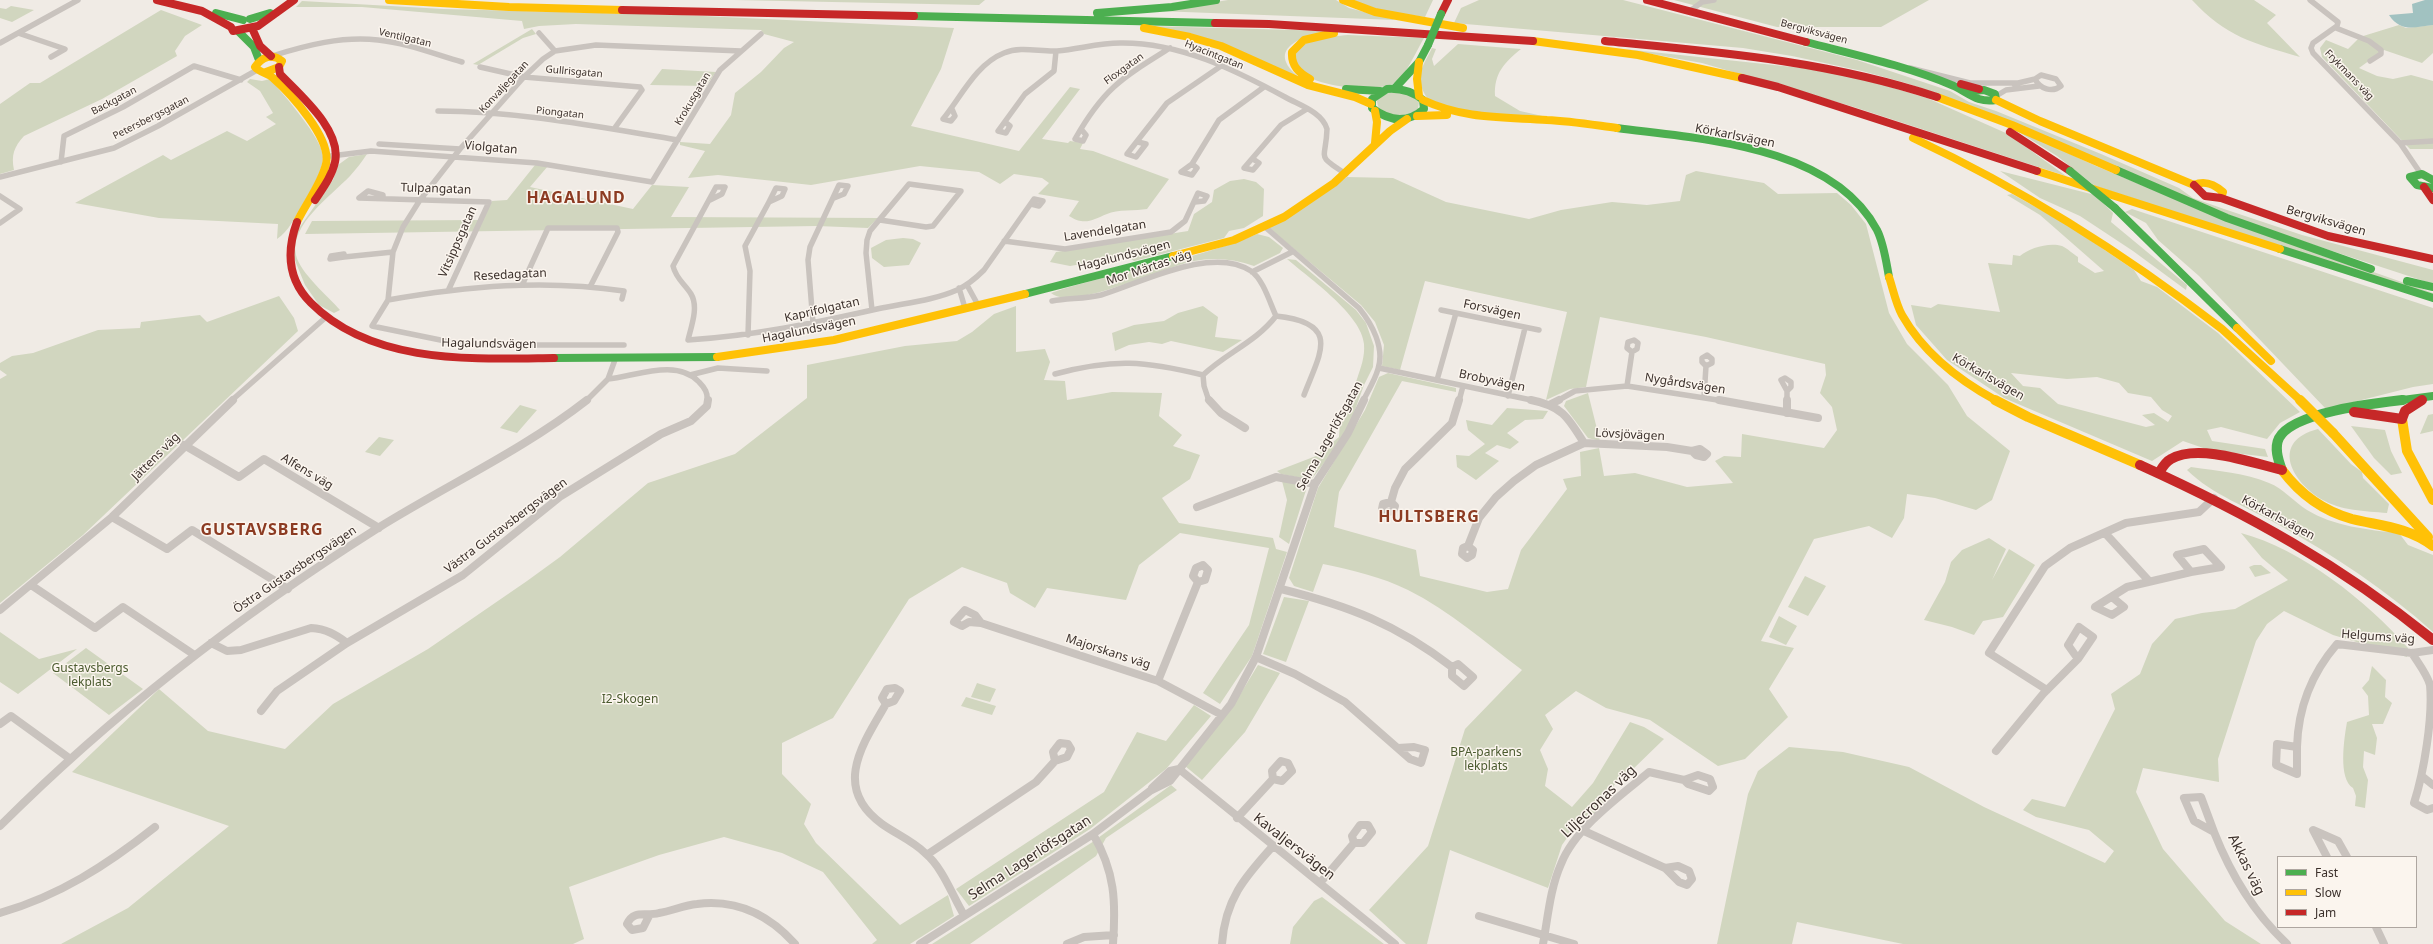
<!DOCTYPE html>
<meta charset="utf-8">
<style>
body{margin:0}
#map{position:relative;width:2433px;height:944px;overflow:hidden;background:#f0ebe5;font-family:"Noto Sans",sans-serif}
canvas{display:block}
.legend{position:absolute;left:2277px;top:856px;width:140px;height:72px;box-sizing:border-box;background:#fbf5ee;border:1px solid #aea6a0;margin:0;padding:5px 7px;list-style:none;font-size:12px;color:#3b302b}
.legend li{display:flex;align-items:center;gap:8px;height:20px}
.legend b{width:20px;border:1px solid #aea6a0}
</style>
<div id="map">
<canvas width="2433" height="944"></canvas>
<ul class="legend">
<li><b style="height:5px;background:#4caf50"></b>Fast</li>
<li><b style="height:5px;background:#ffc107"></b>Slow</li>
<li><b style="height:5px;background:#c62828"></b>Jam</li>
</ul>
</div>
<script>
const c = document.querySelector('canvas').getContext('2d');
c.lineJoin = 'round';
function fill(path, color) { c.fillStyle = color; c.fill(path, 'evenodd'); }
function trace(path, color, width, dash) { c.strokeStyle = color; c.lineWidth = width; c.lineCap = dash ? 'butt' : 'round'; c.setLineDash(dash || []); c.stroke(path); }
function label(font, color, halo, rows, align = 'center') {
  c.font = font + ' "Noto Sans",sans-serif'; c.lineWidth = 3; c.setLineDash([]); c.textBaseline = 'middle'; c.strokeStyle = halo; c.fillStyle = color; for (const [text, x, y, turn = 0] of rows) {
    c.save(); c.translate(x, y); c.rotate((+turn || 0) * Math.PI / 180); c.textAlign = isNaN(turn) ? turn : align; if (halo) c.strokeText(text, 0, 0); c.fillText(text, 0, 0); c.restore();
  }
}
fill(new Path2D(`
 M734,0H985L979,5Z
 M1228,0H1336L1349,8L1396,20L1158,11Z
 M1353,0H1433L1425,17L1376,10Z
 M1479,0H1623L1857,60L1950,91L1969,102L1996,111L2101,154L2179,188L2193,198L2224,209L2302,235L2433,270V284L2262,228L2130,175L1982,110L1906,83L1862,71L1792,56L1743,48L1454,23L1461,8Z
 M1674,0H1929L1881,27H1777Z
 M2192,0H2254L2276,15L2267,23L2300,57C2253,43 2226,37 2192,0Z
 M302,1L444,9L682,15L954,28L941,69L911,126L1019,151L1070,87L1080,89L1042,139L1068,143L1070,141L1083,143L1080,149L1093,151L1169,179L1147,209C1136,211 1117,209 1107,214C1092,220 1085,226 1069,216L1079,201L1038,194L1049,183L1042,178L1014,174L1000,184L979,172L920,166L811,185L718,175L688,178L705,151L680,145V142L710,144L731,115L735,93L761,72L784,48L794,42L764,34L761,30L576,24L539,26L524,29L522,21L362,7H296Z
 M11,6L34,10L12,22L0,18V8L6,9Z
 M161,10L202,25L185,36L175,51L177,56L102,99L24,136C14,147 11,155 14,170L0,174V104L30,83H40Z
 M2399,25L2406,28L2433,25V53L2422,63L2384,50L2359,68L2377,76L2393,79L2411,75L2433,81V149H2410L2322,57L2320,48L2326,40L2348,49L2360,37Z
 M1147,26L1331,31C1305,35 1262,48 1300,78L1297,79L1207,39Z
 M532,29L536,34L523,38L478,65L473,64Z
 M1348,35L1424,38C1417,50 1408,70 1399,80C1382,96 1305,87 1296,66C1295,61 1295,55 1295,50C1311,37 1328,37 1348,35Z
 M1458,44L1521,49C1504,63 1494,73 1495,96L1520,111L1547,117C1521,116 1446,117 1429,100C1424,95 1421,87 1420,80C1419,69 1428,57 1432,48L1436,49L1432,59L1434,66Z
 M1624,49L1802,68L1860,78L1927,98L2008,134L2066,176L1854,107L1702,63Z
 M662,69L716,72L706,86L650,85Z
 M250,79L262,81L270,79C283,94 323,139 323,157C323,170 309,195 302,205C295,217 289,231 277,239L278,224L159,218L75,203L163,155L171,160L227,131L247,141L276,124L266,117L273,113L260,91L247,82Z
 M1390,92L1410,94L1419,102L1418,109C1407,117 1378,121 1377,101L1379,97Z
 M2009,126L2096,166L2226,220L2433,293V296L2095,186L2057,156Z
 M367,154C362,162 356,169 350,176C332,195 289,225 296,255C300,273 328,296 340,310L334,313L319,305L305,285L292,253L297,231L333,180L338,165L349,157Z
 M535,165L548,166L530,187L633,209L652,185L689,187L671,217L878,218L868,228L817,226L305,234L312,221L482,220L492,201L507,200Z
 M1696,171L1764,183L1778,194L1837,193L1851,205L1866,224L1889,313L1907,344L1948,385L1967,416L2010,451L1992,500L1976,510L1935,498L1907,494L1904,518L1892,538L1869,526L1814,539L1761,641L1794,648L1769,689L1788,717L1745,759L1718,766L1650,720L1606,708L1576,691L1545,715L1553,729L1540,750L1548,769L1545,786L1572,807L1593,783L1630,722L1644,727L1664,739L1629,773L1618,779L1600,809L1574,828L1562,845L1548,888L1450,850L1427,944H1406L1369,910L1428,846L1465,729L1522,670C1485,642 1450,611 1408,590C1382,577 1352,570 1323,564L1313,592L1294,586L1289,578L1318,488L1365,410L1379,377L1388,373L1456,388V392L1402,381L1339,492L1334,527L1416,550L1420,576L1487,592L1508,589L1521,550L1567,489L1563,479L1581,476L1580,452L1599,448L1604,476L1635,473L1687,487L1733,483L1715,461L1724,456L1741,457L1742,434L1824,448L1837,430L1832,407L1820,393L1826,375L1825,364L1706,337L1600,317L1586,387L1570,389L1546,400L1567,312L1425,281L1400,370L1382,366L1384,345L1375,322L1361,305L1269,228L1347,177L1393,178L1446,202L1529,219L1561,210L1612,202L1647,205L1680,201L1686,175Z
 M2000,171L2095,195L2113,213L2111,222L2187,285L2186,290L2133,251L2080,216L2040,198Z
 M1244,179L1256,182L1264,189L1263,216L1244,228L1229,231L1224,238L1134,261L1127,256L1070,266L1050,262L1056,252L1188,231L1194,214L1212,202L1214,190L1230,181Z
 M2012,194L2063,222L2093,242L2134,270L2141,281L2157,287L2218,333L2300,412L2280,423L2267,439L2221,427L2207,430L2212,441L2265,449L2268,457L2209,450L2183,441L2152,461L2004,398L1947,360L1916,325L1911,305L1931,308L1938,304L2000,312L1988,263L2012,265L2013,255L2020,256C2029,248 2049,242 2062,246C2067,248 2073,254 2078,257V262L2095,273L2104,271L2040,215L2007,195ZM2011,373L2067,379L2097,377L2119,383L2128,393L2151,397L2162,410L2172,416L2168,422L2154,413L2142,415L2155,425L2146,427L2058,404L2040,388L2023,386Z
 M2132,209L2433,308V384L2413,387L2326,409L2199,276L2158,240L2146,223L2125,212Z
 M1257,234L1269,237L1283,248L1280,253L1254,266C1235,259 1214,257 1194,261C1166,266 1072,312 1051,293C1119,270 1191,262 1257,234Z
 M903,238L913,239L921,243L909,265L884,267L872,258L871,248L886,240Z
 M1287,259L1296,260L1356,310L1366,323L1374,346L1373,367L1364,385L1350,424L1342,440L1311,480L1281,474L1277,471L1316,456L1339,437C1339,416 1350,399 1357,379C1361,367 1365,357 1364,344C1362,315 1309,278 1287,259Z
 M279,296L294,318L298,331L83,535L0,603V379L7,375L0,370V363L12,356L33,353L98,330L140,328L141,322L200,315L207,322Z
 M1016,306V352L1045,349L1050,362L1044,380L1065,381L1067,400L1112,392L1162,393L1159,416L1182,435L1173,446L1200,455L1190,479L1162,498L1179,523L1273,538L1276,549L1287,552L1252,656L1220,704L1203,693L1249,625L1269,548L1180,533L1139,565L1126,600L1047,588L1035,608L1010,593L1007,583L962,567L909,599L833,718L782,743V774L811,804L804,824L816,843L900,925L948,895L954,916L910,944H872L877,940L823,872L782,853L724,837L659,855L569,887L584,939L573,944H61L128,908L229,826L72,772L159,689L208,731L285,749L333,704L428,649L527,581L560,557L648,483L735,454L807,398V365L905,346L957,341L972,332L994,314Z
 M1203,306L1218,317L1215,337L1242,340L1223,352L1171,341L1162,344L1149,342L1129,345L1115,351L1112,333L1134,325L1164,321L1178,313Z
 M1588,393L1600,441L1588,438L1564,406L1566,401Z
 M520,405L537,410L517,433L500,428Z
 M1507,408L1548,411L1543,419L1525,420L1507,433L1519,442L1510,449L1497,445L1485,453L1499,461L1476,480L1457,467L1456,455L1469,456L1485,444L1468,430L1466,420L1492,425Z
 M2433,414V431L2420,434L2428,415Z
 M2351,426L2385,430L2391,451L2402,473L2391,475L2374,458Z
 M2318,429L2351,464L2362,472L2363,478L2389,504L2387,513C2365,511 2341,511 2321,499C2290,480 2271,441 2318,429Z
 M379,437L394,440L380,456L365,452Z
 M2191,467C2218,471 2245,473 2269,483C2283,488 2294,502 2307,510C2333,526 2368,530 2399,533L2408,545L2433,555V632C2386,590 2335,556 2281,526C2250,508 2212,495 2187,470Z
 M1282,481L1307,487L1289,544L1279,537L1287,500Z
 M2241,533C2301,549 2367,601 2408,648L2407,657L2333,635L2284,611L2267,624L2256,641L2218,759L2219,782L2143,768L2136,792L2163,849L2225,921L2261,944H1903L1797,922L1792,944H1717L1748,794L1758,771L1789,747L1843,752L1909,767L1984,807L2105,863L2114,851L2089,830L2036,817L2023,810L2032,799L2065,807L2115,709L2111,694L2140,674L2152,644L2175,619L2202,613L2235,609L2288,580L2262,558Z
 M1989,538L2006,549L1992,580L2009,549L2035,565L2003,617L1983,621L1974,635L1952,627L1924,620L1945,582L1951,562L1962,550Z
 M2254,565H2261L2271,573L2255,577L2249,567Z
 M1805,576L1826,586L1808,616L1788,607Z
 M1284,597L1309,601L1286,662L1263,654Z
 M1779,616L1797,626L1786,645L1769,637Z
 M0,632L39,659L77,649L18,694L0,682Z
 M86,648L143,689L109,715L53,673Z
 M1258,665L1280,673L1245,732L1202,780L1185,766L1233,706Z
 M2372,666L2386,680L2385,697L2392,703L2383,724H2372L2377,738L2375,755L2364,751L2363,767L2368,780L2365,808L2355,806L2356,796L2353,788C2338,779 2344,739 2347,722L2369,715L2368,696L2362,688L2369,680Z
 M977,683L996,689L990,702L971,697Z
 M966,697L996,706L992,715L961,706Z
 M1194,705L1211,716L1166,769L1090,829L969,906L956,889L1104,792L1137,732L1166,741Z
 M1171,785L1177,790L1106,838L1096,856L970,944H932L1091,843Z
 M1322,897L1384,944H1290L1293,927L1314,901Z`), '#d1d6bf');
fill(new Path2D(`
 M2425,0H2433V25C2415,27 2401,33 2389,15L2413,13L2412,4Z`), '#a1c2c1');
trace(new Path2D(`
 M2310,0L2338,22L2337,26L2313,43L2311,48L2313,53L2400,143L2421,174
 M1690,11L1702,2L1714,0
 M2336,28L2369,41L2381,50V54L2370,61
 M18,33L65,49L51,57
 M539,33L555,51
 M0,43L78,0
 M272,56C307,45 342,36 378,40C407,43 434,54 462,62
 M480,67L524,77L640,87L642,90L614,129
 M1910,68L1970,83H2018
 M2041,75L2056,79L2061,86C2052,93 2040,89 2035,79Z
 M2014,84L2035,79
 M1996,96L2006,90L2039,86
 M952,109L955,116L951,121L943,119C961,97 976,64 1004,53C1021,46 1040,52 1057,51C1079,49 1099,43 1120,43C1179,42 1235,70 1285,97C1299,105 1322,112 1327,129C1326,161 1315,154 1346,174
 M438,111C518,111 599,127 678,140
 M1005,122L1010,126L1006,133L998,131L1025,94L1054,71L1056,51
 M1081,129L1086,135L1083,141L1075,139C1104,88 1122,78 1170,48
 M1138,142L1146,144L1136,157L1127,154L1167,103L1221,66
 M2400,143L2433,141
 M379,144L460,149
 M331,156L371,151L537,163L652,182L720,70L761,34
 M1253,159L1259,163L1253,170L1244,168L1281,125L1307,109
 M61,162L64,136L123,107L194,66L241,80
 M1192,164L1197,168L1192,175L1181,172Z
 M1192,164L1219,120L1264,87
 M0,177L114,148L158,126L257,70
 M776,188L785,189L782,196L769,202Z
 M0,196L20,209L0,223
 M383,198V195L368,191L359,198L489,202L448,291
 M710,200L722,194L725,187H716L673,266C676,279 685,284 691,294C699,307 691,327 688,340C752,336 815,323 877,309C904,303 932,301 957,290C968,285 976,278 984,270L1034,199L1043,201L1039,206L1031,204
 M1265,227L1359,308C1372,324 1385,348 1378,369C1375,380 1368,391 1363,401
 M1004,241L1065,249L1171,232L1185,221L1198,193L1207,196L1204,201L1195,202
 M344,254V257L330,259L331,256Z
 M344,257L393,252
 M1252,272L1292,252
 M523,283L548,228H617L618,232L591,285
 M967,285L978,305
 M959,288L965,308
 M388,300C467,286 544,279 624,291L622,299
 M1052,301C1068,298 1085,299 1101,295C1141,283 1212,245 1251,271C1263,279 1270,303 1276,316
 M872,310L866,253L867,240L870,231L909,184L961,191L933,226L926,227L880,220
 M1441,310L1539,330
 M1276,316C1342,323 1320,353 1304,395
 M813,323L808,260L810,247L839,185L848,186L844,194L834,198
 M748,335L750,271L745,246L769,202
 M1634,340L1638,343L1637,349L1632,352L1627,348L1628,342Z
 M624,345H478L455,343L372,326L388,300L393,252L403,227L420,200L460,149L524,77L543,59L555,51L596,45L741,51
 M1707,355L1712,359V363L1706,366L1702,362V358Z
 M1379,368L1536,401
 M1055,374C1114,358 1145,361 1203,375
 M690,375L718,368L767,371
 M1785,378L1791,382V387L1787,391L1781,380Z
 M608,379C636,376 677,358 699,382C705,388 708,393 707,401
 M1437,380L1456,313
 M1627,386L1632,352
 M1787,391V401
 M1508,396L1525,328
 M1704,397L1706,366
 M231,401L325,318
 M586,401L608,379L616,357
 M1209,401L1204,386L1203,375C1226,353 1256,342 1276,316
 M1459,401L1463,386
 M1557,401L1575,391L1627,386L1724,401`), '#c9c3be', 5.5);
trace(new Path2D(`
 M1209,400L1221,413L1245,428
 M1531,400C1562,406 1568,417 1584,443
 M1719,400L1818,418
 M1787,400V413
 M1551,404L1559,400
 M184,445L239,477L264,459L379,528
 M1700,449L1707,454L1704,457L1696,455L1692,451Z
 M1391,502L1395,506L1393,511L1387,512L1382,509L1383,504Z
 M1391,502L1395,488L1405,469L1452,423L1459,400
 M1197,507L1276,477L1315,484
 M112,517L167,549L192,530L288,589
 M2105,533L2149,581
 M1468,546L1473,550L1472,555L1467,558L1462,554L1463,548Z
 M1468,546L1479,518L1496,497L1514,481L1536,465L1584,443L1667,447L1692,451
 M2204,549L2221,567L2191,572L2177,555Z
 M1203,565L1208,570L1205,580L1198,582L1193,576L1196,568Z
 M31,585L95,628L123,607L193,654
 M1281,589C1349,606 1396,624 1452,667
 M2112,597L2124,607L2112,615L2095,607L2127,587L2191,572
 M0,610L112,517L233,400
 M965,610L975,615L981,623L969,622L962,626L954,622Z
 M981,623L1158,681L1222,715
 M2079,627L2093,637L2078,659L2068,645Z
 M211,643L227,651L241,650L311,628C326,629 335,634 347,643
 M2412,653C2418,663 2427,674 2430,685C2433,717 2424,772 2414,803L2427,810L2433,808
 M1256,657L1295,674L1345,702L1410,759L1421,763L1425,750L1414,747L1398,748
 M1458,664L1473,677L1464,686L1452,676V667Z
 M1158,681L1198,582
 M895,688L900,691L894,701L886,704L882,698L887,689Z
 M2047,690L1989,653L2045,566L2070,548L2126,523L2199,512L2214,498
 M886,704C862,745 832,788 882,824C896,834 913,841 925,853C943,868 952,895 964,915
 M261,711L277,691L347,643L463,575L561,496L661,434L691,421L707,406L708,400
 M0,724L11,716L69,758
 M1060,743L1068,744L1071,749L1067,757L1055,761L1053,752Z
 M2277,744L2297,747V774L2276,765Z
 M2297,747C2298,709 2312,673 2337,644L2412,653L2433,650
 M1996,751L2043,694L2078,659
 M1281,761L1288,763L1292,771L1282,781L1273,779L1272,771Z
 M1179,769L1395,944
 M1698,775L1710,779L1713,787L1709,791L1688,784L1684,780Z
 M2423,777L2433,785
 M1152,788L1170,771L1179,769
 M2201,797L2214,832L2194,821L2184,798Z
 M1237,818L1273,779
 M1360,825H1368L1372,832L1363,843H1354L1352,836Z
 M0,826C114,712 242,614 378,528C447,485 523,450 587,400
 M1584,831L1665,868
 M2214,832C2231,875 2253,912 2287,944
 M1093,834C1115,872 1116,901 1113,944
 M928,854L1036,782L1055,761
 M2327,857L2313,830L2338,841L2347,857
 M1678,866L1689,871L1692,879L1687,885L1679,882L1665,868Z
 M1320,883L1354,843
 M0,913C59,896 107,865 155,827
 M649,916L643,928L632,930L627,924C634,909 645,917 659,913C672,911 684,905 697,904C737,899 769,915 795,944
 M1479,916L1574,944
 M2376,927L2384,944
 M920,944L1093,834L1150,791L1170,781L1231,704L1256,657L1315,484L1348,433L1364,400
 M1067,944L1084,937L1114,935
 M1222,944C1225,900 1244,878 1273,846
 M1543,944C1548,917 1550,889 1561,864C1575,828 1620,796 1649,772L1684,780`), '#c9c3be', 8);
trace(new Path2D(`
 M216,13L243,20
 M1097,13L1172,7L1216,0
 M914,16L1215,23
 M250,19L270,13
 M239,32L254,47L259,60
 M1806,42C1856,55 1907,66 1954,86C1970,94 1978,103 1996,100
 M1395,88L1419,62L1428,45
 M1346,89L1380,91
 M1387,89C1401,88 1412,91 1423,100L1424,109C1407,124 1389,121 1372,108V99Z
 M1973,91L1984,90L1995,94L1996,100
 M1617,128C1700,139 1832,145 1877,230C1884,244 1886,261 1889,277
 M2116,170L2227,218L2371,269
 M2433,180L2422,174L2410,177L2417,185L2433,188
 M2115,208L2237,328
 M2280,249L2433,298
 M2407,281L2433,287
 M1025,294L1173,256
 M554,358L717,357
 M2395,401L2433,396`), '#4caf50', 8);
trace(new Path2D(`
 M2282,470C2278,460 2274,448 2279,438C2293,412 2376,403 2403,400`), '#4caf50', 10);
trace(new Path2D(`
 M389,0L509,7L622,10
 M1343,0L1375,12L1463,28
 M1144,28L1190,37L1221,46L1308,85L1355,97L1371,104
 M1533,41L1638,55L1742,78
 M1419,62L1417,79L1419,96
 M266,72L279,67L282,61C272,53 262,57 255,67C260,73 268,73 273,78C291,94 332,139 326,164C321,185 306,203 297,222
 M1310,79C1299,73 1291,66 1292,52L1304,40L1334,33
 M1937,97L2012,125L2116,170
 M1423,100C1463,119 1503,117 1547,120C1570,121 1594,125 1617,128
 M1996,100L2040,121L2194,185
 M1375,111L1377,122L1375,143
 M1417,116L1447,115
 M1913,138C2024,190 2125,254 2222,329
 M2037,171L2280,249
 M2194,185C2205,180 2214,184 2223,192L2221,198
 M1173,256L1234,240L1284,217L1334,183L1390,131L1407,119
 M1889,277C1893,289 1896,304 1902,315C1923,352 1960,381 1997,401
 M2237,328L2271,361
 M2222,329L2300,400
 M717,357L834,340L1025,294`), '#ffc107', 8);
trace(new Path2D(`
 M1995,400L2028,417L2140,465
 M2402,419L2407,451L2433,500
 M2333,433L2428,537
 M2282,470C2300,494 2323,511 2352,519C2381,526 2408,527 2433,546`), '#ffc107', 10);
trace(new Path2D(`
 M157,0L202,11L231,27L233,31L258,26L294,0
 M1647,0L1806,42
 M622,10L914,16
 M1441,14L1448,0
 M1215,23L1269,24L1533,41
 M252,28L260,46L271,56
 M1605,41C1718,52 1829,61 1937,97
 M279,67L280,74C300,95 342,130 335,162C332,176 323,188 315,200
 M1742,78L1778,87L2037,171
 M1961,84L1979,89
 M2010,132L2070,171
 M2194,185L2205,196L2221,198
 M2424,187L2433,200
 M2221,198L2328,236L2433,259
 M297,222C286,252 288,280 311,303C373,365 473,359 554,358`), '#c62828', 8);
trace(new Path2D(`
 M2354,412L2402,419L2405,411L2422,400
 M2140,465C2246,513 2342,566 2433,640
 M2159,473C2162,468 2165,462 2171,459C2198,443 2253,463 2282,470`), '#c62828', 10);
trace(new Path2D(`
 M1428,45L1441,14
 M2070,171L2115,208`), '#4caf50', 8);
trace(new Path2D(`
 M2300,400L2333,433`), '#ffc107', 10);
label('10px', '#3b302b', '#fbf5ee', [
 ["Bergviksvägen",1814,32,15],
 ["Ventilgatan",405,38,13],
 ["Hyacintgatan",1214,55,22],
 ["Floxgatan",1124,69,-36],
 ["Gullrisgatan",574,72,5],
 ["Frykmans väg",2349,75,46],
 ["Konvaljegatan",504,87,-47],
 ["Krokusgatan",693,99,-59],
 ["Backgatan",114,101,-28],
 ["Piongatan",560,113,6],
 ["Petersbergsgatan",151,118,-27]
]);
label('12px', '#3b302b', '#fbf5ee', [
 ["Körkarlsvägen",1735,136,11],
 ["Violgatan",491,148,5],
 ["Tulpangatan",436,189,2],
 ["Bergviksvägen",2326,221,16],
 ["Lavendelgatan",1105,231,-9],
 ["Vitsippsgatan",458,242,-66],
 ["Hagalundsvägen",1124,256,-14],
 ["Mor Märtas väg",1149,268,-18],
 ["Resedagatan",510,275,-3],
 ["Kaprifolgatan",822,310,-13],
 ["Forsvägen",1492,310,12],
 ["Hagalundsvägen",809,330,-11],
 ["Hagalundsvägen",489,344,1],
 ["Körkarlsvägen",1988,377,30],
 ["Brobyvägen",1492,381,12],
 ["Nygårdsvägen",1685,384,9],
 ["Lövsjövägen",1630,435,3],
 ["Selma Lagerlöfsgatan",1330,436,-61],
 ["Jättens väg",156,457,-45],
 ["Alfens väg",307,472,31],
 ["Körkarlsvägen",2278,518,28],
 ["Västra Gustavsbergsvägen",506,526,-37],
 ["Östra Gustavsbergsvägen",295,570,-34],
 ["Helgums väg",2378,637,4],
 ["Majorskans väg",1108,652,18]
]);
label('12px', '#4a5a2e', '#fbf5ee', [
 ["Gustavsbergs",90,669],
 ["lekplats",90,683],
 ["I2-Skogen",630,700],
 ["BPA-parkens",1486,753],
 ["lekplats",1486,767]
]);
label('14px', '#3b302b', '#fbf5ee', [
 ["Liljecronas väg",1599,802,-44],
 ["Kavaljersvägen",1294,847,38],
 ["Selma Lagerlöfsgatan",1030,858,-33],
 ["Akkas väg",2246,865,64]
]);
c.letterSpacing = '1px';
label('bold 16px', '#8c3b22', '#fbf5ee', [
 ["HAGALUND",576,198],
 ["HULTSBERG",1429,517],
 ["GUSTAVSBERG",262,530]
]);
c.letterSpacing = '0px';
</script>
